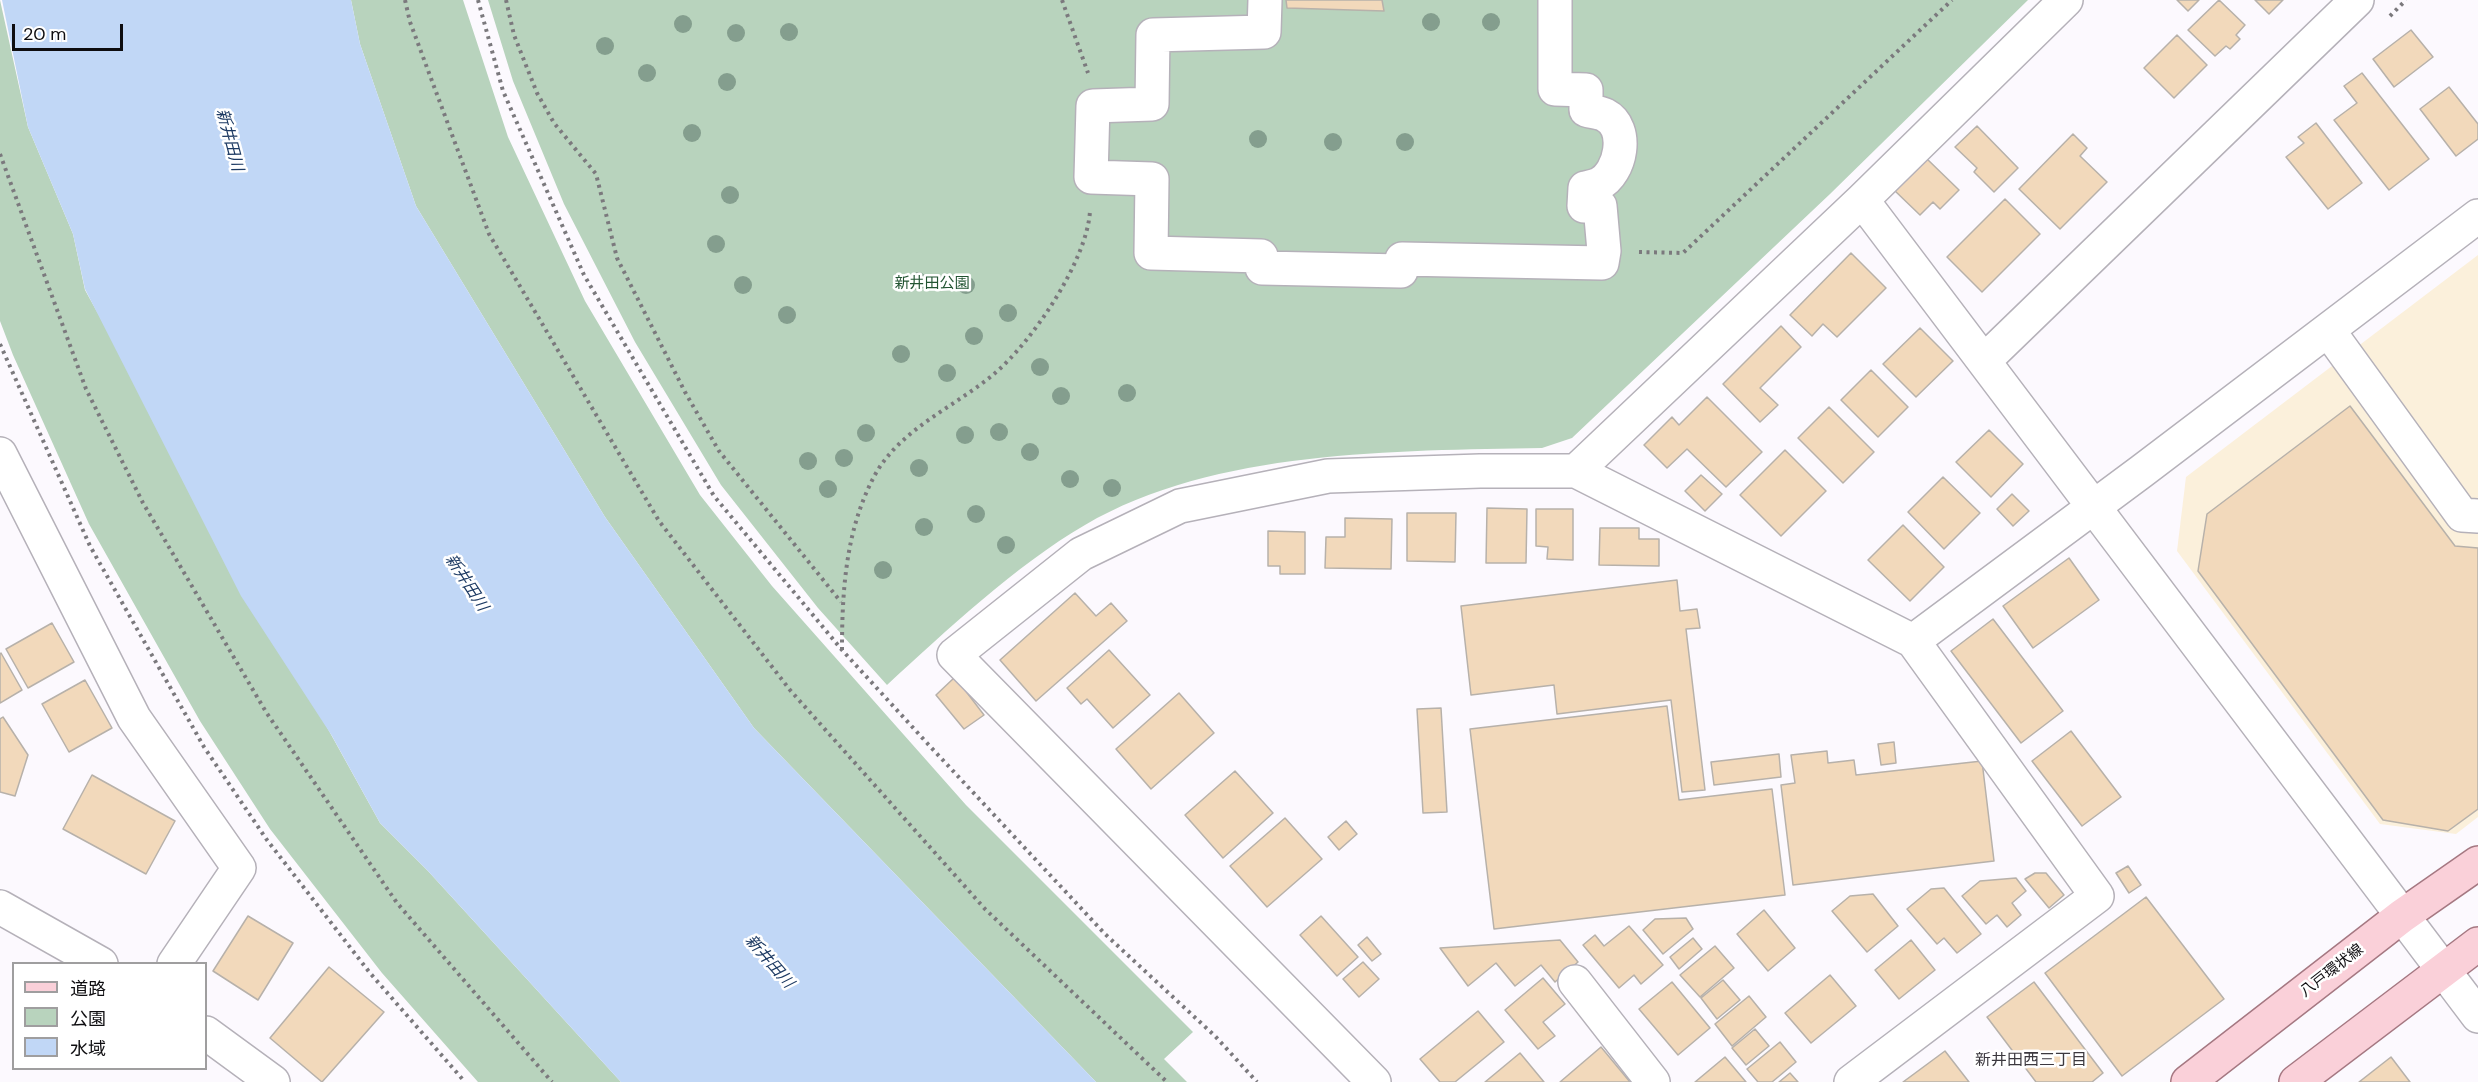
<!DOCTYPE html>
<meta charset="utf-8">
<style>
body{margin:0}
#map{position:relative;width:2478px;height:1082px;overflow:hidden;background:#fcf9fe;font-family:"DM Sans","Noto Sans JP",sans-serif}
canvas{display:block}
.legend{position:absolute;left:12px;top:962px;width:195px;height:108px;box-sizing:border-box;background:#fff;border:2px solid #9f9e9f;margin:0;padding:8px 10px;list-style:none;font-size:18px;color:#0e0d10}
.legend li{display:flex;align-items:center;gap:12px;height:30px}
.legend b{width:30px;border:2px solid #9f9e9f}
.scale{position:absolute;left:12px;top:24px;width:111px;height:27px;box-sizing:border-box;border:3px solid #0e0d10;border-top:0;padding-left:8px;font-size:18px;line-height:21px;white-space:nowrap;color:#0e0d10;-webkit-text-stroke:4px #fff;paint-order:stroke}
</style>
<div id="map">
<canvas width="2478" height="1082"></canvas>
<ul class="legend">
<li><b style="height:8px;background:#fad0d9"></b>道路</li>
<li><b style="height:16px;background:#b8d3bd"></b>公園</li>
<li><b style="height:16px;background:#c1d7f6"></b>水域</li>
</ul>
<div class="scale">20 m</div>
</div>
<script>
const c = document.querySelector('canvas').getContext('2d');
c.lineJoin = 'round';
function fill(path, color) { c.fillStyle = color; c.fill(path, 'evenodd'); }
function trace(path, color, width, dash) { c.strokeStyle = color; c.lineWidth = width; c.lineCap = dash ? 'butt' : 'round'; c.setLineDash(dash || []); c.stroke(path); }
function label(font, color, halo, rows, align = 'center') {
  c.font = font + ' "DM Sans","Noto Sans JP",sans-serif'; c.lineWidth = 5; c.setLineDash([]); c.textBaseline = 'middle'; c.strokeStyle = halo; c.fillStyle = color; for (const [text, x, y, turn = 0] of rows) {
    c.save(); c.translate(x, y); c.rotate((+turn || 0) * Math.PI / 180); c.textAlign = isNaN(turn) ? turn : align; if (halo) c.strokeText(text, 0, 0); c.fillText(text, 0, 0); c.restore();
  }
}
fill(new Path2D(`
 M2478,255V817L2456,834L2380,824L2177,551L2186,477Z`), '#fbf0db');
fill(new Path2D(`
 M0,0L28,127L73,234L85,290L380,823L428,871L621,1082H478L382,973L270,829L200,721L89,524L13,355L0,321Z
 M351,0H463L508,137L585,301L700,495L772,586L966,805L1193,1032L1164,1059L1187,1082H1096L754,728L605,517L416,206L360,44Z
 M488,0H2028L1830,194L1572,438L1542,448C1396,451 1215,449 1085,525C1016,565 947,630 887,685L818,608L721,485L635,342L564,204L513,81Z`), '#b8d3bd');
fill(new Path2D(`
 M2,0H351L360,44L416,206L605,517L754,728L1096,1082H621L428,871L380,823L332,736L241,596L85,289L73,234L28,127Z`), '#c1d7f6');
const building = new Path2D(`
 M1286,0H1382L1384,11L1287,8Z
 M2177,0H2199L2188,11Z
 M2219,0L2245,25L2236,35L2240,39L2230,49L2226,46L2215,56L2188,30Z
 M2255,0H2283L2269,14Z
 M2411,30L2433,57L2394,87L2373,59Z
 M2177,35L2207,65L2174,98L2144,68Z
 M2362,73L2429,159L2389,190L2334,120L2357,103L2344,86Z
 M2449,87L2478,124V139L2456,156L2420,109Z
 M2316,123L2362,183L2328,209L2286,157L2304,143L2298,137Z
 M1977,126L2018,168L1994,192L1974,172L1977,168L1955,147Z
 M2073,134L2087,148L2080,156L2107,182L2060,229L2019,189Z
 M1926,158L1959,190L1940,209L1933,202L1920,215L1894,190Z
 M2005,199L2040,234L1982,292L1947,257Z
 M1851,253L1886,288L1837,337L1823,324L1812,336L1790,315Z
 M1781,326L1801,347L1760,388L1778,405L1760,422L1723,384Z
 M1920,328L1953,361L1916,397L1883,364Z
 M1871,370L1908,407L1878,437L1841,400Z
 M1707,397L1762,452L1726,487L1687,449L1667,468L1644,445L1672,417L1679,425Z
 M2350,406L2455,546L2478,548V809L2448,831L2383,820L2198,571L2207,514Z
 M1829,407L1874,452L1843,483L1798,438Z
 M1989,430L2023,464L1991,497L1956,462Z
 M1785,450L1826,491L1781,536L1740,495Z
 M1701,475L1722,494L1705,511L1685,491Z
 M1943,477L1980,513L1944,549L1908,512Z
 M2012,494L2029,511L2013,526L1997,509Z
 M1487,508L1527,509L1526,563H1486Z
 M1536,509H1573V560L1547,559L1548,547L1536,546Z
 M1407,513H1456L1455,562L1407,561Z
 M1345,518L1392,519L1391,569L1325,568L1326,537H1345Z
 M1903,525L1944,567L1910,601L1868,560Z
 M1600,528H1639V539H1659V566L1599,565Z
 M1268,531L1305,532V574H1280V566H1268Z
 M2069,558L2099,600L2033,648L2003,606Z
 M1677,580L1680,611L1697,609L1700,628L1686,629L1705,790L1682,792L1671,700L1557,714L1554,685L1471,695L1461,606Z
 M1075,593L1096,616L1111,603L1127,621L1036,701L1000,660Z
 M1993,619L2063,711L2021,743L1951,651Z
 M52,623L74,662L28,688L6,649Z
 M1109,650L1150,695L1113,728L1087,699L1081,704L1067,688Z
 M1,653L22,690L0,703V654Z
 M955,677L984,715L964,729L936,695Z
 M85,680L112,728L69,752L42,704Z
 M1179,693L1214,733L1151,789L1116,749Z
 M1667,706L1679,800L1772,789L1785,895L1494,929L1470,729Z
 M1441,708L1447,812L1423,813L1417,709Z
 M3,717L28,755L15,796L0,792V719Z
 M2071,731L2121,797L2082,826L2032,761Z
 M1894,742L1896,763L1881,765L1878,744Z
 M1827,751L1828,763L1854,760L1856,775L1982,761L1994,861L1793,885L1781,785L1795,783L1791,755Z
 M1779,754L1781,777L1714,785L1711,762Z
 M1235,771L1273,813L1223,858L1185,815Z
 M92,775L175,821L146,874L63,829Z
 M1285,818L1322,859L1267,907L1230,866Z
 M1346,821L1357,834L1339,850L1328,837Z
 M2128,866L2141,885L2129,893L2116,873Z
 M2035,873H2046L2064,895L2049,908L2025,879Z
 M2016,878L2026,891L2012,903L2021,915L2007,927L1997,915L1986,924L1962,896L1980,881Z
 M1944,888L1981,934L1957,953L1944,938L1937,944L1907,909L1931,889Z
 M1873,894L1898,926L1867,952L1832,911L1850,896Z
 M2146,897L2224,999L2122,1076L2045,973Z
 M1764,910L1795,948L1768,971L1737,934Z
 M248,916L293,943L258,1000L213,971Z
 M1321,916L1358,957L1337,976L1300,935Z
 M1686,918L1693,929L1663,954L1643,930L1655,919Z
 M1629,926L1663,965L1641,984L1634,975L1619,988L1583,945L1595,935L1604,946Z
 M1367,937L1381,954L1372,961L1358,945Z
 M1693,938L1702,949L1679,969L1670,957Z
 M1560,940L1578,962L1555,982L1541,965L1515,986L1496,963L1468,986L1440,948Z
 M1911,940L1935,970L1899,999L1875,970Z
 M1715,946L1734,968L1700,997L1680,975Z
 M1363,962L1379,979L1359,997L1343,979Z
 M329,967L384,1012L322,1082L270,1038Z
 M1830,975L1856,1006L1811,1043L1785,1013Z
 M1543,978L1565,1004L1543,1022L1555,1036L1538,1049L1505,1010Z
 M1723,980L1740,1000L1717,1019L1701,998Z
 M1672,982L1710,1028L1678,1055L1639,1009Z
 M2034,982L2103,1073L2092,1082H2036L1987,1017Z
 M1749,996L1766,1017L1732,1046L1715,1024Z
 M1478,1011L1504,1042L1455,1082H1440L1420,1059Z
 M1755,1029L1769,1046L1746,1065L1732,1048Z
 M1780,1042L1796,1062L1772,1082H1758L1747,1069Z
 M1601,1047L1630,1082H1560Z
 M1945,1051L1969,1082H1903Z
 M1520,1053L1544,1082H1485Z
 M1725,1057L1746,1082H1695Z
 M2391,1057L2410,1082H2359Z
 M1790,1073L1798,1082H1779Z`);
fill(building, '#f2d9bb');
trace(building, '#b7b1aa', 1.5);
const minor = new Path2D(`
 M1265,0L1264,32L1153,35L1152,104L1093,106L1091,177L1152,179L1151,253L1261,256L1262,268L1401,271L1402,259L1602,263L1604,251L1600,206H1584L1585,188C1589,187 1595,186 1599,184C1621,173 1630,128 1605,115C1599,112 1592,112 1586,110V90L1555,89V0
 M1862,200L2478,1016
 M2328,330L2462,515L2478,516
 M1984,361L2357,0
 M0,454L134,718L239,868L174,964
 M1576,471L1913,641
 M0,907L101,964
 M1575,982L1653,1082
 M206,1033L273,1082
 M1374,1082L954,655L1081,554L1180,506L1328,476L1480,471H1576L1862,200L2066,0
 M1851,1082L2097,896L1913,641L2142,471L2478,216`);
const major = new Path2D(`
 M2188,1082L2402,916L2478,863
 M2296,1082L2478,944`);
trace(minor, '#b5b1b9', 36);
trace(major, '#a57882', 36);
trace(new Path2D(`
 M405,0L410,22L489,234L659,521L790,690L985,909L1167,1082
 M478,0L503,91L584,275L714,496L842,650L927,743L1105,934L1215,1036L1257,1082
 M506,0L514,35L537,93L554,123L596,174L617,258L685,392L719,451L841,602
 M1062,0L1088,73
 M2390,16L2406,0
 M0,154L86,389L143,503L266,712L397,903L552,1082
 M1639,252L1683,253L1952,0
 M0,344L90,546L204,747L267,840L370,973L465,1082
 M842,650C842,589 846,527 876,473C902,428 956,406 994,374C1032,342 1087,261 1090,211`), '#7b797d', 4, [3, 4.5]);
trace(minor, '#fff', 33);
trace(major, '#fad0d9', 33);
c.fillStyle = '#849e8e';
for (const [x, y] of [
 [1431,22],
 [1491,22],
 [683,24],
 [789,32],
 [736,33],
 [605,46],
 [647,73],
 [727,82],
 [692,133],
 [1258,139],
 [1333,142],
 [1405,142],
 [730,195],
 [716,244],
 [918,281],
 [743,285],
 [966,285],
 [1008,313],
 [787,315],
 [974,336],
 [901,354],
 [1040,367],
 [947,373],
 [1127,393],
 [1061,396],
 [999,432],
 [866,433],
 [965,435],
 [1030,452],
 [844,458],
 [808,461],
 [919,468],
 [1070,479],
 [1112,488],
 [828,489],
 [976,514],
 [924,527],
 [1006,545],
 [883,570]
]) { c.beginPath(); c.arc(x, y, 9, 0, 2 * Math.PI); c.fill(); }
label('15px', '#225432', '#fff', [
 ["新井田公園",932,284]
]);
label('15px', '#0e0d10', '#fff', [
 ["八戸環状線",2332,971,-38]
]);
label('italic 16px', '#1d3a63', '#fff', [
 ["新井田川",229,140,75],
 ["新井田川",466,583,57],
 ["新井田川",769,962,49]
]);
label('16px', '#3c393f', '#fff', [
 ["新井田西三丁目",2031,1061]
]);
</script>
